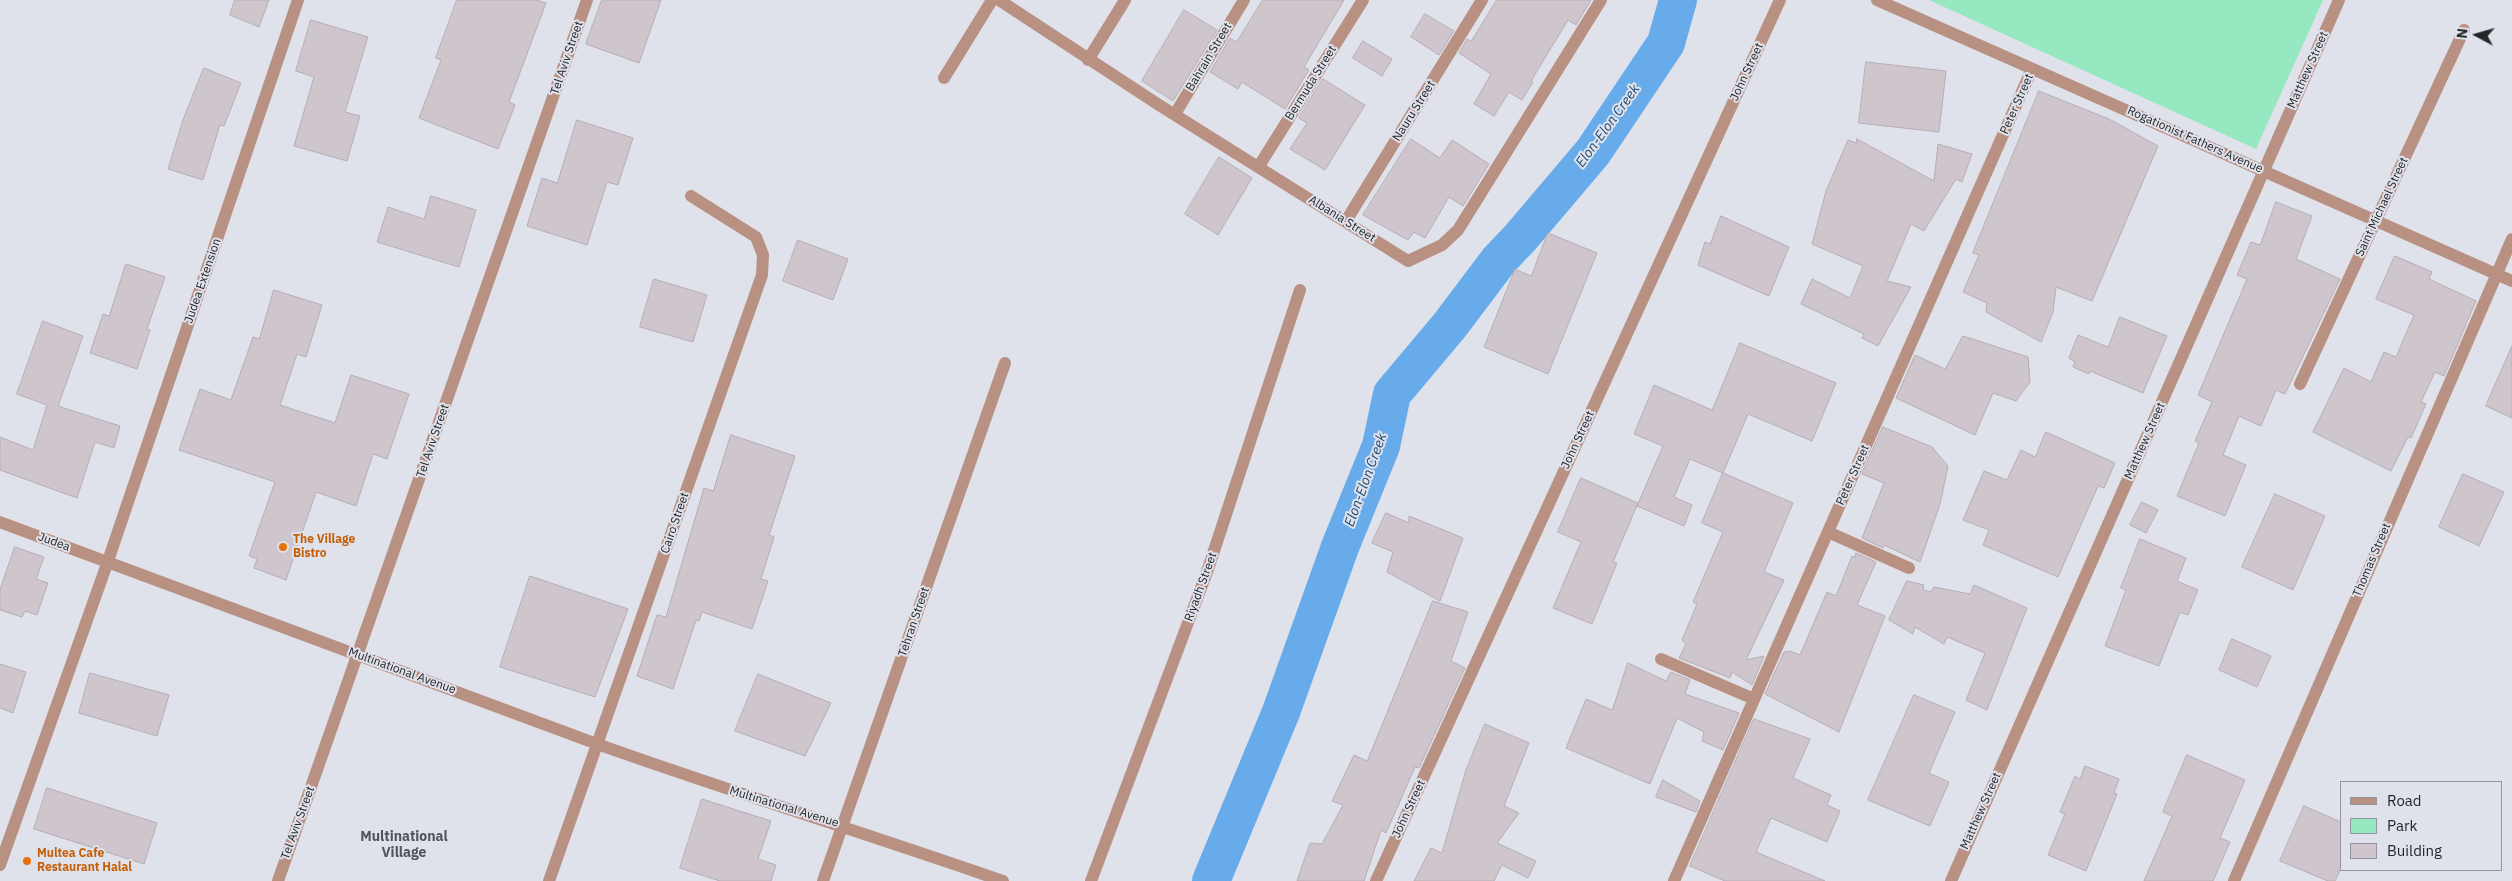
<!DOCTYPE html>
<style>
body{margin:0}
#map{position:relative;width:2512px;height:881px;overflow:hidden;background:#dfe1eb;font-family:"IBM Plex Sans",sans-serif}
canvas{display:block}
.legend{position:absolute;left:2340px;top:781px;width:162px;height:90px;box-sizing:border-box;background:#dfe1eb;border:1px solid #95969d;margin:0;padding:6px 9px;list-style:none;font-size:15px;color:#252629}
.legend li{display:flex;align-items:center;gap:10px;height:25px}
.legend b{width:25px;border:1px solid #95969d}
.north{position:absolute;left:2452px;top:10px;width:50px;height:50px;-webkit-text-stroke:4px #dfe1eb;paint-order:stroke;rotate:276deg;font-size:14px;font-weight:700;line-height:20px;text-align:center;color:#252629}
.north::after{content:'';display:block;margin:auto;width:18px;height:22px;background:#252629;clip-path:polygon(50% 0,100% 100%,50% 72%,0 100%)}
</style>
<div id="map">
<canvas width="2512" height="881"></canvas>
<ul class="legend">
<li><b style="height:6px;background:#b99183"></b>Road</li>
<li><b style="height:14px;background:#95e8c0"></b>Park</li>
<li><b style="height:14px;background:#cfc6cd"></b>Building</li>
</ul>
<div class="north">N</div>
</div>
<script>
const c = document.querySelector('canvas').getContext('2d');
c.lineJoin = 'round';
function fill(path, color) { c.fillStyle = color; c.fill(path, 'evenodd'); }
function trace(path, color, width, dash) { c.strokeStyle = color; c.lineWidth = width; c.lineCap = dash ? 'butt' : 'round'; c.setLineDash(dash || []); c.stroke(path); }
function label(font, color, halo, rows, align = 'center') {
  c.font = font + ' "IBM Plex Sans",sans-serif'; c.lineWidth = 4; c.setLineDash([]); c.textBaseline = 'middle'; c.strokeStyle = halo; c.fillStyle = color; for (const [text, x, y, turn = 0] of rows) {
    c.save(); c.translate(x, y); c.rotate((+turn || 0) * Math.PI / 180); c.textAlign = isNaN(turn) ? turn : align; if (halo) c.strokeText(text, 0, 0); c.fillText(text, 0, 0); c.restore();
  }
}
fill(new Path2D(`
 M1929,0H2323L2256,149Z`), '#95e8c0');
trace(new Path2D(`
 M1211,881L1281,712L1340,547L1381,446L1392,394L1450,325L1499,260L1520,238L1593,152L1666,43L1678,0`), '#67abeb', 38);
const building = new Path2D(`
 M235,0H269L259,27L230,15Z
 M457,0H537L546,3L509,102L515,105L498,149L419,118L441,60L436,58Z
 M602,0H661L639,63L586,44Z
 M1263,0H1344L1304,67L1309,70L1285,109L1242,82L1238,89L1210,72L1230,38L1236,42L1239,38Z
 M1497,0H1591L1576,25L1568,20L1531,81L1533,82L1522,100L1509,92L1494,116L1474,104L1491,74L1459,53L1467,39L1471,41Z
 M1184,10L1217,30L1173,101L1142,81Z
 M1425,14L1454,31L1439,55L1411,37Z
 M311,20L368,37L345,112L360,116L347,161L294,146L314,77L296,71Z
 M1363,41L1392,59L1382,76L1353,58Z
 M1866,62L1946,71L1939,132L1859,123Z
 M204,68L241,83L224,126L220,125L203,180L168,169L183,120Z
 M1323,79L1365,105L1325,170L1290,149L1307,123L1299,118Z
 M2039,91L2109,119L2158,146L2092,301L2056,287L2053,312L2041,342L1986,312L1987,303L1963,292L1979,255L1973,253Z
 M577,120L633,138L618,185L607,182L587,245L527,226L542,178L557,183Z
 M1411,139L1440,158L1452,140L1489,164L1463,206L1449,197L1425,238L1414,232L1408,240L1363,215Z
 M1857,139L1934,181L1938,144L1972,154L1962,182L1956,179L1924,231L1911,224L1887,281L1911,287L1878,346L1862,338L1864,334L1801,304L1812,279L1850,298L1863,266L1812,244L1826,191L1848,140L1856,143Z
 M1219,157L1252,178L1218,235L1185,214Z
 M431,196L476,210L459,267L377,242L388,207L424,219Z
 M2276,202L2312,216L2296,259L2340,279L2285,394L2276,390L2261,426L2239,416L2223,455L2246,465L2225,516L2177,496L2199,443L2195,441L2212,402L2198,395L2247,279L2237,275L2251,242L2260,245Z
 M1721,216L1789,247L1769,296L1698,265L1705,242L1710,244Z
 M1548,233L1597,253L1548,374L1484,347L1515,269L1531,276Z
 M798,240L848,259L833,300L783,281Z
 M2395,256L2432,272L2429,279L2476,301L2444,376L2435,372L2421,402L2426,404L2411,438L2408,437L2391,471L2313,432L2344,368L2371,382L2384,352L2396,357L2414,315L2376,299Z
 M126,264L165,277L147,329L150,330L137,369L90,353L103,314L109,316Z
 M654,279L707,295L693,342L640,327Z
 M274,290L322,305L306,357L297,354L280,405L335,423L351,375L409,394L387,459L373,454L356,506L316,492L286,580L254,568L257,559L249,556L275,482L179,450L200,389L231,400L253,337L259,339Z
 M2120,317L2167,336L2143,393L2090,371L2089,374L2073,367L2075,362L2069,358L2078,335L2108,347Z
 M43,321L83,336L58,406L120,426L114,448L95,442L77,498L0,470V437L33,450L47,405L17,394Z
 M1963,336L2028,357L2030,382L2016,401L1993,393L1975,435L1896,398L1915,355L1945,369Z
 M1740,343L1836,383L1812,441L1748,414L1723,473L1690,459L1674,497L1692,505L1684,526L1637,506L1663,446L1634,434L1654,385L1712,410Z
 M2512,346V418L2486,406Z
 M1883,427L1932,447L1948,466L1940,504L1920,562L1884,545L1883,548L1862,538L1884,483L1862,474Z
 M2046,432L2115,463L2104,488L2098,486L2058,577L1983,545L1989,530L1963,520L1984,471L2007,480L2021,450L2035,457Z
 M731,435L795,456L769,535L774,537L761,579L768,581L752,629L702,612L699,621L696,620L673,689L637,676L657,615L666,617L704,488L713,491Z
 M1723,473L1793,503L1764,572L1784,580L1746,660L1764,656L1752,685L1732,672L1730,678L1679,658L1686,644L1682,640L1697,604L1693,602L1723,532L1702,523Z
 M2463,474L2504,492L2479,546L2439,527Z
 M1581,478L1638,503L1613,562L1617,563L1592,624L1553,608L1581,542L1558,532Z
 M2275,494L2325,516L2293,590L2242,567Z
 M2142,502L2158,510L2146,533L2130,525Z
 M1386,513L1409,523V516L1463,538L1440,601L1387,572L1393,552L1372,543Z
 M2140,539L2186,558L2177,581L2198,590L2188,615L2180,612L2159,666L2105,646L2126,590L2121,588Z
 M15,547L44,557L36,579L48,583L37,615L25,611L22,617L0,610V590Z
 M1856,553L1876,562L1857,605L1885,616L1839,732L1765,694L1784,652L1790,651L1800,655L1827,592L1836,596L1852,556L1855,557Z
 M530,576L628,609L595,697L500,667Z
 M1907,581L1924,585L1923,590L1931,592L1934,587L1970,594L1974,585L2027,608L1987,710L1966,700L1985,653L1947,637L1944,644L1915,627L1913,634L1889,620Z
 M1433,601L1468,612L1451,661L1465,668L1419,768L1415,767L1386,833L1381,830L1364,881H1297L1310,843L1322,844L1343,805L1332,801L1354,755L1367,761Z
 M2232,639L2271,656L2257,687L2219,670Z
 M1628,663L1666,681L1671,672L1690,680L1685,694L1739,713L1723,750L1702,741L1704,732L1677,718L1650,784L1566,748L1586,699L1612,710Z
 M0,664L26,672L13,713L0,708Z
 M90,673L169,695L157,736L79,713Z
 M758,674L831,703L805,756L735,731Z
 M1914,695L1955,712L1929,773L1949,782L1930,826L1868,800Z
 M1754,719L1810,739L1793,778L1831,795L1827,805L1840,811L1827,842L1771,818L1756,852L1825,881H1725L1690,866Z
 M1485,724L1529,743L1504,806L1519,813L1497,843L1536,861L1528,878L1502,865L1494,881H1414L1431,848L1442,853L1466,770Z
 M2187,755L2245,780L2220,838L2230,842L2213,881H2144L2172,816L2163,812Z
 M2085,766L2119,779L2114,793L2117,794L2086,871L2048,855L2065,814L2060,812L2075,776L2080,779Z
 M1663,780L1700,801L1696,812L1656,797Z
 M47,788L157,823L144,864L34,829Z
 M702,799L771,821L758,859L776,865L771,881H720L680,868Z
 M2304,806L2341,822V868L2335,881H2328L2280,861Z`);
fill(building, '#cfc6cd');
trace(building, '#b6adb4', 1);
trace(new Path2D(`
 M999,0L1159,105L1408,261L1442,245L1458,230L1601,0
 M1877,0L2512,281
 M1088,60L1125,0
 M944,78L992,0
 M1175,114L1244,0
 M1259,166L1363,0
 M1346,221L1482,0
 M2300,384L2464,30
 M0,522C200,595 398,671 597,744C732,792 868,834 1003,881
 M1828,532L1909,568
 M1661,659L1754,699
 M0,865L108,561L298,0
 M278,881L587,0
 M549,881L762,275L763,255L756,237L691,196
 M823,881L1005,363
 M1091,881L1207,572L1300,290
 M1376,881L1780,0
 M1674,881L2032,69
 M1951,881L2339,0
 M2234,881L2512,239`), '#b99183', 12);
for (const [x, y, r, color] of [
 [283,547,5,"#e8710a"],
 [27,861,5,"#e8710a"]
]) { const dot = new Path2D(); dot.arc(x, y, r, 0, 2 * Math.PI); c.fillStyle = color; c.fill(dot); trace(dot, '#dfe1eb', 2); }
label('12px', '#252629', '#dfe1eb', [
 ["Bahrain Street",1209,57,-59],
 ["Tel Aviv Street",567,58,-71],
 ["Matthew Street",2308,70,-66],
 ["John Street",1747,72,-65],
 ["Bermuda Street",1311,83,-58],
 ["Peter Street",2017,104,-66],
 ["Nauru Street",1414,111,-58],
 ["Rogationist Fathers Avenue",2195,140,24],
 ["Saint Michael Street",2382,207,-65],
 ["Albania Street",1342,219,32],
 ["Judea Extension",203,281,-71],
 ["John Street",1578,440,-65],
 ["Tel Aviv Street",433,441,-71],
 ["Matthew Street",2145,441,-66],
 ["Peter Street",1853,475,-66],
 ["Cairo Street",675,523,-71],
 ["Judea",54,542,20],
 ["Thomas Street",2372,560,-67],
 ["Riyadh Street",1201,587,-70],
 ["Tehran Street",914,622,-71],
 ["Multinational Avenue",402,671,20],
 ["Multinational Avenue",784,807,17],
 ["John Street",1409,809,-65],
 ["Matthew Street",1981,811,-66],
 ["Tel Aviv Street",298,823,-70]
]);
label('bold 12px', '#c56008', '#dfe1eb', [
 ["The Village",293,540],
 ["Bistro",293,554],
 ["Multea Cafe",37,854],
 ["Restaurant Halal",37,868]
], 'left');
label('italic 14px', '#1b4b76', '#dfe1eb', [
 ["Elon-Elon Creek",1608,126,-54],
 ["Elon-Elon Creek",1366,480,-70]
]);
label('bold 14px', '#52545c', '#dfe1eb', [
 ["Multinational",404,837],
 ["Village",404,853]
]);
</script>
